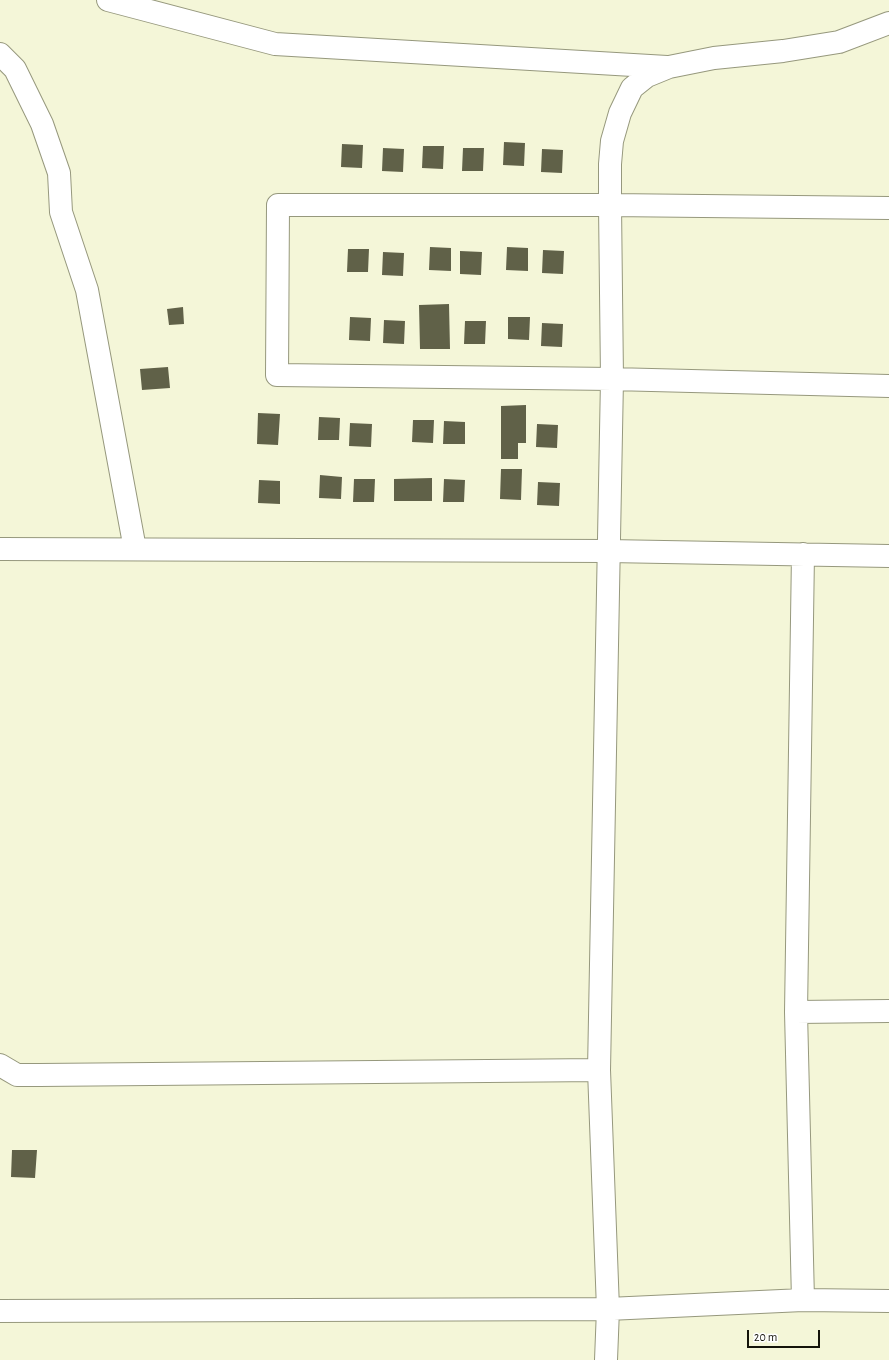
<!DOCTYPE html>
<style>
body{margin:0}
#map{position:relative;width:889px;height:1360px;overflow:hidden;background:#f4f6d8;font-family:"Alegreya Sans",sans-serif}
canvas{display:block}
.scale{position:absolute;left:747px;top:1330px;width:73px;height:18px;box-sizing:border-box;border:2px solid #14140a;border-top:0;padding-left:5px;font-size:12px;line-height:14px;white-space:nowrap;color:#14140a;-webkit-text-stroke:3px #fff;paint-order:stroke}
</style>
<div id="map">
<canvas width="889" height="1360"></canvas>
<div class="scale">20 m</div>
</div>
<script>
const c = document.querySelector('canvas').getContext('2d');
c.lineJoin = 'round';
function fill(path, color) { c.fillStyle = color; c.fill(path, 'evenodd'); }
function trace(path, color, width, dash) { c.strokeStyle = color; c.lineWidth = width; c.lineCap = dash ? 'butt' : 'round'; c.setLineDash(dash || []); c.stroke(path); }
fill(new Path2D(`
 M504,142L525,143L524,166L503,165Z
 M342,144L363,145L362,168L341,167Z
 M423,146H444L443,169L422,168Z
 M383,148L404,149L403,172L382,171Z
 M463,148H484L483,171H462Z
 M542,149L563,150L562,173L541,172Z
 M430,247L451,248V271L429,270Z
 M507,247L528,248V271L506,270Z
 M348,249H369L368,272H347Z
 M543,250L564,251L563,274L542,273Z
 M460,251L482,252L481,275L460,274Z
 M383,252L404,253L403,276L382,275Z
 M449,304L450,349H420L419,305Z
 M183,307L184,324L169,325L167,309Z
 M350,317L371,318L370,341L349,340Z
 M508,317H530L529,340L508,339Z
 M384,320L405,321L404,344L383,343Z
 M465,321H486L485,344H464Z
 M542,323L563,324L562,347L541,346Z
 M168,367L170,388L142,390L140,369Z
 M526,405V443H518V459H501V406Z
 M258,413L280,414L278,445L257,444Z
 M319,417L340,418L339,440H318Z
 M413,420H434L433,443L412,442Z
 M444,421L465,422V444H443Z
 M350,423L372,424L371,447L349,446Z
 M537,424L558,425L557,448L536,447Z
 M501,469H522L521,500L500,499Z
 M320,475L342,477L341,499L319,498Z
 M432,478V501H394V479Z
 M354,479H375L374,502H353Z
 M444,479L465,480L464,502H443Z
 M259,480L280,481V504L258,503Z
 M538,482L560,483L559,506L537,505Z
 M12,1150H37L35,1178L11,1177Z`), '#606148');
const minor = new Path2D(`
 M108,0L275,44L667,67
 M0,54L15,69L42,124L59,173L61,212L87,290L135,549
 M889,208L610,205H278L277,375L612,379L889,386
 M0,549L608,551L889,556
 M803,554L796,1012L803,1300
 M796,1012L889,1011
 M0,1065L17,1075H39L599,1070
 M0,1311L608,1309L803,1300L889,1301
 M606,1360L608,1309L599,1070L612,379L610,205V164L612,141L620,113L632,88L647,76L669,67L714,58L783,51L839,42L889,23`);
trace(minor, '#96987d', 24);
trace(minor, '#fff', 22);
</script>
